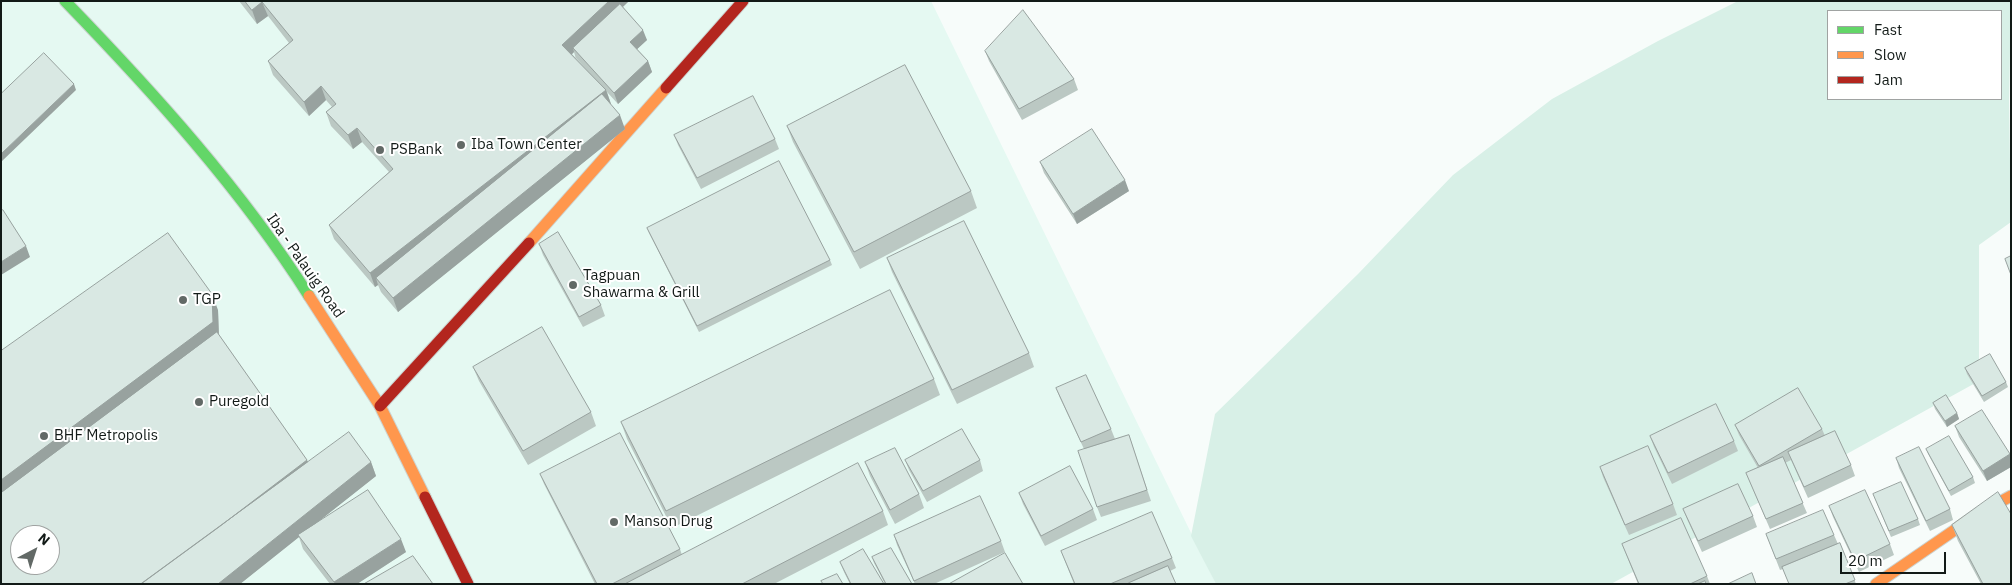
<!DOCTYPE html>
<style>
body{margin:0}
#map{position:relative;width:2012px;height:585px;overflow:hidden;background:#f7fcfa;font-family:"IBM Plex Sans",sans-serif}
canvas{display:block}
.frame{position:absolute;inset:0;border:2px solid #121a17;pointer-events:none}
.legend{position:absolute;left:1827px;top:10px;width:175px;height:90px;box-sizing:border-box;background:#fff;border:1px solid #a0a3a2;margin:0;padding:6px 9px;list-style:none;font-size:15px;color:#121a17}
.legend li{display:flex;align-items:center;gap:10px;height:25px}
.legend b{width:25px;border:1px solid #a0a3a2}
.north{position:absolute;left:10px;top:525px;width:50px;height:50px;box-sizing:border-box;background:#fff;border:1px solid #a0a3a2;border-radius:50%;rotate:40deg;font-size:14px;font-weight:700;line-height:20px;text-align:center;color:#121a17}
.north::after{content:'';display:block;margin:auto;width:18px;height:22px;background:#626966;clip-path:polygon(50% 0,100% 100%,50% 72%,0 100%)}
.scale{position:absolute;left:1840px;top:552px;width:106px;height:22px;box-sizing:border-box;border:2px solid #121a17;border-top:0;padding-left:6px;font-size:15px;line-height:18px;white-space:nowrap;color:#121a17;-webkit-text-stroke:4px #fff;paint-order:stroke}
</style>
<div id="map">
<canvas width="2012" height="585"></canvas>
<div class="frame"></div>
<ul class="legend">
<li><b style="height:6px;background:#63d668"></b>Fast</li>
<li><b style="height:6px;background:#ff974d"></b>Slow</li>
<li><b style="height:6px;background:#b3261e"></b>Jam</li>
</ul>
<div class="north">N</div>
<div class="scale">20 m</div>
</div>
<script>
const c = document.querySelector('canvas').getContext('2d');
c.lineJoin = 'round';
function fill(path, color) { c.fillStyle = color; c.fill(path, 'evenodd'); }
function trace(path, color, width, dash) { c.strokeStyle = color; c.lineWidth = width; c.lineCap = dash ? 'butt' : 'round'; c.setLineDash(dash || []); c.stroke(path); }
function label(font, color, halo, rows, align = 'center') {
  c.font = font + ' "IBM Plex Sans",sans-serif'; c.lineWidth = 4; c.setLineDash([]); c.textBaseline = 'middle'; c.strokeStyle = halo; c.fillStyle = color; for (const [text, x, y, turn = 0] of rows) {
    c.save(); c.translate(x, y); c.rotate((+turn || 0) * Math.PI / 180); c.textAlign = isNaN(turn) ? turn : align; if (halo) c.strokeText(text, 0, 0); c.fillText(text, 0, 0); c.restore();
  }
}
fill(new Path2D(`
 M1,1H931L1216,584H1ZM20,535H50V565H20Z`), '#e5f9f2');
fill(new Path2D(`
 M1738,1H2011L2009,101L2011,222L1979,245V381L1611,584H1216L1191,536L1215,414L1358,274L1453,175L1552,99L1658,41ZM1828,11H2001V99H1828Z`), '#d8f0e7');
const fast = new Path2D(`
 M65,1C153,92 241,189 309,296`);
const slow = new Path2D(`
 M529,243L666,88
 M309,296L380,406L425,497
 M1876,584L1978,514L2011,496`);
const jam = new Path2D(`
 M666,88L743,1
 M380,406L529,243
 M425,497L468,584`);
trace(fast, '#ccd3d0', 13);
trace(slow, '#ccd3d0', 13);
trace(jam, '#ccd3d0', 13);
trace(fast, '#63d668', 11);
trace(slow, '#ff974d', 11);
trace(jam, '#b3261e', 11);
fill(new Path2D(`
 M239,1H629L623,7L647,40L637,49L648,61L652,72L618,104L607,92L611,104H610L625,129L398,312L381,292L378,285L375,287L334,239L329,225L389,172L362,142L353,149L331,126L326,112L332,107L326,100L309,116L273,75L268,61L289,43L268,16L257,24ZM574,52L576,59L587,70L572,54Z
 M985,51L1074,79L1078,90L1022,120L989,61Z
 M787,126L971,191L977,208L860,269L793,142Z
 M674,135L775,139L779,149L701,189L678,145Z
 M1040,162L1129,191L1077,224L1044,173Z
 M647,228L830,260L832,265L699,332L649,233Z
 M539,244L601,305L605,316L583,327L543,255Z
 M887,258L1029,353L1034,367L957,404L892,272Z
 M218,310L219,335L308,462H371L376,476L315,524L406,552L357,584H330L303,549L299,537L240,584H1Z
 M473,367L591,412L596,426L528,465L479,381Z
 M1965,368L2006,382L2008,387L1984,402L1967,374Z
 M934,379L940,395L672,528L627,439L621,422Z
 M1056,388L1111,429L1115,439L1129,435L1151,501L1101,517L1097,507L1084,449L1060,398Z
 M1933,403L1957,413L1959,419L1947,427L1935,409Z
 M1735,425L1822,429L1825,436L1851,465L1855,476L1808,498L1791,460L1785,463L1807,513L1770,529L1746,473L1758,468L1739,435Z
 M1955,426L2010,454L2011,467L1987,481L1959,437Z
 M1650,436L1734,441L1738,451L1672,484L1654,447Z
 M1926,449L1973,477L1975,483L1951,496L1928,454Z
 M1896,458L1950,509L1953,520L1930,531L1899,468Z
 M905,460H980L983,471L927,502L909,470Z
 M865,462L919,494L924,508L895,524L870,476Z
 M1600,467L1673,504L1677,515L1629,535L1603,477Z
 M540,474L680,549L682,555L883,511L888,525L774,584H595L544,484Z
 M1019,493L1093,509L1097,520L1045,546L1023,504Z
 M1873,494L1918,519L1920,525L1891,537Z
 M1829,506L1890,544L1894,555L1859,572L1833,517Z
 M1683,509L1753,516L1757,527L1702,552L1687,519Z
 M1952,525L2011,584H1981L1958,541Z
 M1766,534L1834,535L1838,544L1840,543L1856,584H1789L1783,569L1780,570Z
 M894,535L1001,541L1005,552L934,584H915L897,545Z
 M1622,544L1707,576L1710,584H1638Z
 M1061,551L1172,558L1176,568L1170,571L1176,584H1074Z
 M872,557L912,584H885L874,563Z
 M840,562L884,584H850L844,572Z`), '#bbc8c3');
fill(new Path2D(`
 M609,1H629L575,51L573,48L574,52L567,59L562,45Z
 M262,2L268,16L257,24L252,10Z
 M643,30L647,40L634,52L630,42Z
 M648,61L652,72L618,104L614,93Z
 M74,84L76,90L1,162V154Z
 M321,86L326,100L309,116L304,102Z
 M606,90L611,104L380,283L376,278L378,285L375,287L370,273Z
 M620,115L625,129L398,312L393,298Z
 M357,128L362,142L353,149L348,135Z
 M1125,180L1129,191L1077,224L1073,214Z
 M26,246L30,257L1,275V262Z
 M212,294L218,310L219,338L1,501V480Z
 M1957,413L1959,419L1947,427L1945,421Z
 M2010,454L2011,467L1987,481L1983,471Z
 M307,460L310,466L144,584Z
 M371,462L376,476L299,537L298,535L299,537L240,584H218Z
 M401,539L406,552L357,584H335L334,582Z`), '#98a29f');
const building = new Path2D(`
 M245,1H609L562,45L606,90L370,273L329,225L393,169L357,128L348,135L326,112L336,104L321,86L304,102L268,61L293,40L262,2L252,10Z
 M620,4L643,30L630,42L648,61L614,93L573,48Z
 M1023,10L1074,79L1019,109L985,51Z
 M44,53L74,84L1,154V94Z
 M905,65L971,191L854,252L787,126Z
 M602,94L620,115L393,298L376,278Z
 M753,96L775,139L697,178L674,135Z
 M1092,129L1125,180L1073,214L1040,162Z
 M779,161L830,260L697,326L647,228Z
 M3,210L26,246L1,262V211Z
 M964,221L1029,353L952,390L887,258Z
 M558,232L601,305L579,317L539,244Z
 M168,233L212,294L213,322L1,480V351Z
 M2011,256V275L2005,259Z
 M890,290L934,379L666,511L621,422Z
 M542,327L591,412L523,451L473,367Z
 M217,332L307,460L219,527L141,584H1V493ZM20,535H50V565H20Z
 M1990,354L2006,382L1982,396L1965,368Z
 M1086,375L1111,429L1081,442L1056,388Z
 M1798,388L1822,429L1759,466L1735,425Z
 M1946,395L1957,413L1945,421L1933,403Z
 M1716,404L1734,441L1668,473L1650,436Z
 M1982,410L2010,454L1983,471L1955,426Z
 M962,429L980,460L923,491L905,460Z
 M1835,431L1851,465L1804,487L1788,452Z
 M349,432L371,462L218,584H141Z
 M620,433L680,549L612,584H597L540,474Z
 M1129,435L1147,490L1097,507L1078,451Z
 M1949,436L1973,477L1949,491L1926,449Z
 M1648,446L1673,504L1625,525L1600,467Z
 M1919,447L1950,509L1926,521L1896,458Z
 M895,448L919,494L890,510L865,462Z
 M1783,457L1803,503L1766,519L1746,473Z
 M858,463L883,511L742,584H625Z
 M1070,466L1093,509L1041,536L1019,493Z
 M1901,482L1918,519L1889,531L1873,494Z
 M1738,484L1753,516L1698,541L1683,509Z
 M368,490L401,539L334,582L298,535Z
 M1865,490L1890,544L1855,561L1829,506Z
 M1998,492L2011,514V584H1983L1952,525Z
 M980,496L1001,541L914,581L894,535Z
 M1823,510L1834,535L1776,559L1766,534Z
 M1152,512L1172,558L1110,584H1075L1061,551Z
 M1681,518L1707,576L1690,584H1639L1622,544Z
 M1840,543L1855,580L1845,584H1789L1782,567Z
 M891,548L912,584H886L872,557Z
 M863,549L884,584H851L840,562Z
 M1005,553L1023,584H949Z
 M413,556L433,584H364Z
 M1168,566L1176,584H1130L1129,583Z
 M1752,573L1756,584H1728Z
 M837,574L843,584H823L821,581Z
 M1705,581L1706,584H1698Z`);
fill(building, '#d9e8e3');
trace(building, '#98a29f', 1);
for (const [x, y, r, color] of [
 [461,145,5,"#626966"],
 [380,150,5,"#626966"],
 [573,285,5,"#626966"],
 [183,300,5,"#626966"],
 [199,402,5,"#626966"],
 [44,436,5,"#626966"],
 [614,522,5,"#626966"]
]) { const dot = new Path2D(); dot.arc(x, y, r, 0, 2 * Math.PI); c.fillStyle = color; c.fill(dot); trace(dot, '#fff', 2); }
label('15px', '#121a17', '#fff', [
 ["Iba Town Center",471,145],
 ["PSBank",390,150],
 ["Tagpuan",583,276],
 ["Shawarma & Grill",583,293],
 ["TGP",193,300],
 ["Puregold",209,402],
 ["BHF Metropolis",54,436],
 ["Manson Drug",624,522]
], 'left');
label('15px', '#121a17', '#fff', [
 ["Iba - Palauig Road",305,266,55]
]);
</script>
